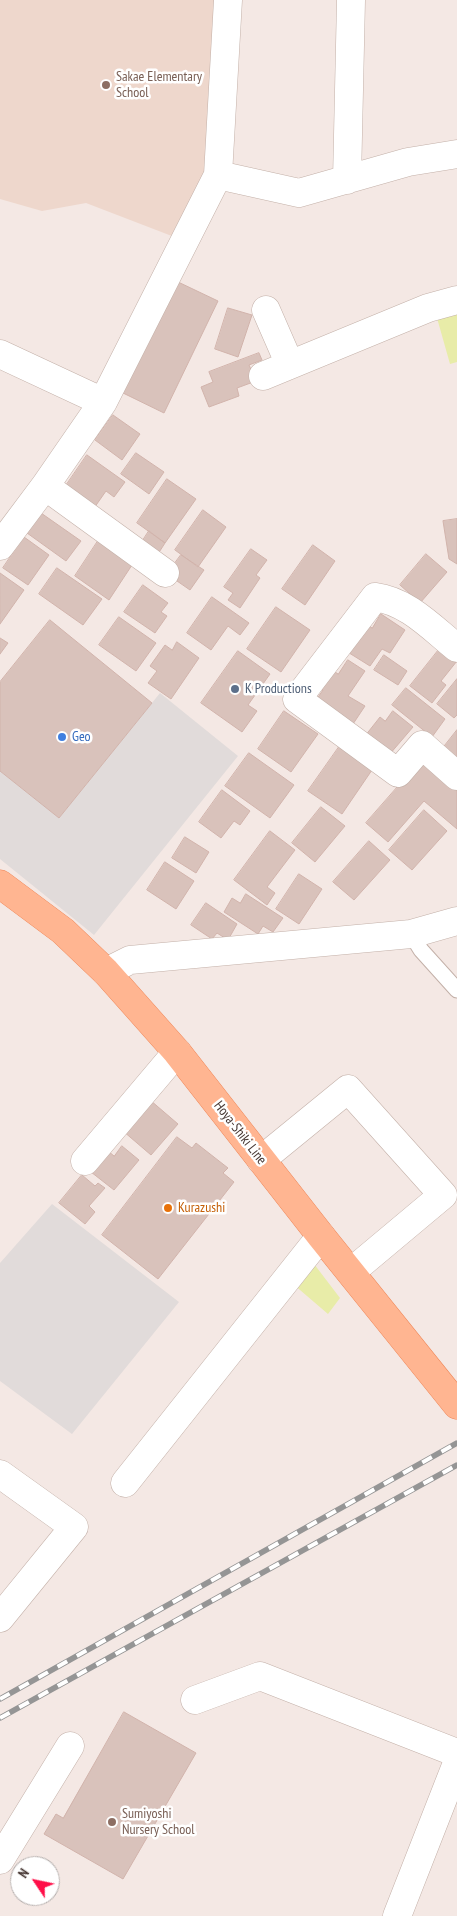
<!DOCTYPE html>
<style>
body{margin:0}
#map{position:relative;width:457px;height:1916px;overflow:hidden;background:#f4e8e4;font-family:"PT Sans Narrow",sans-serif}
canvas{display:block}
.north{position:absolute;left:10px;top:1856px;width:50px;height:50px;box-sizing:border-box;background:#fff;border:1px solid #b5afad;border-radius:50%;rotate:304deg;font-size:14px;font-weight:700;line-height:20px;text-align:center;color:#463733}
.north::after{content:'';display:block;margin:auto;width:18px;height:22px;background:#ff0f49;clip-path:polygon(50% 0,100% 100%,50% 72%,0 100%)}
</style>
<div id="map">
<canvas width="457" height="1916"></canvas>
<div class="north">N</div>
</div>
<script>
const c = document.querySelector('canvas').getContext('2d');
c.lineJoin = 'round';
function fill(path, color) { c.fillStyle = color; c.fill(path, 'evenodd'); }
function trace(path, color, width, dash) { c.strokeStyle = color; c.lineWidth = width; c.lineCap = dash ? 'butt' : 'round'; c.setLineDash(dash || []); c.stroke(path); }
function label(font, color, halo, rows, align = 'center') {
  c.font = font + ' "PT Sans Narrow",sans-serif'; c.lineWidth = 5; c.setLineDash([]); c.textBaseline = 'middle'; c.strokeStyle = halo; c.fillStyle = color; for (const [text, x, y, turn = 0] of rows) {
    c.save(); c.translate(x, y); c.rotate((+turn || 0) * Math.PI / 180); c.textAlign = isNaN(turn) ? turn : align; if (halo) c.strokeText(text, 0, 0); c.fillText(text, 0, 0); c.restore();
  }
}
fill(new Path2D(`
 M0,0H217L205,169L177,238L86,203L42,211L0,199Z`), '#eed7cc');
fill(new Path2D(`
 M457,313V362L450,364L437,318Z
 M311,1260L340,1298L328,1314L293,1284Z`), '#e8eca8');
fill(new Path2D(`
 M160,693L238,756L94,935L0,859V771L59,818Z
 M52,1204L179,1302L72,1434L0,1381V1263Z`), '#e1dbda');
const building = new Path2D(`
 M176,281L218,301L164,413L123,393Z
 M228,308L252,315L238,357L215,349Z
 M259,353L262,360L249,365L256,381L237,388L239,396L209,407L201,387L213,382L209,372Z
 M113,415L140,434L122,460L95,440Z
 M136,453L164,472L149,494L121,474Z
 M87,455L125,482L114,497L106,491L92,511L63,490Z
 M167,479L196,499L165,543L137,523Z
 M203,510L226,527L198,567L175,550Z
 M41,513L81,541L66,561L27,533Z
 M457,519V564L449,559L443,521Z
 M149,531L165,543L156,557L140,545Z
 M24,537L49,555L28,585L3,568Z
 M98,541L132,565L109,600L75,576Z
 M313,545L335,561L305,605L282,589Z
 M251,549L267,560L256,575L260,578L240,608L228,600L233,593L224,587Z
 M426,554L447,572L420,603L400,585Z
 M181,555L204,570L190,590L167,574Z
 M57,568L102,599L83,625L39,594Z
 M0,573L24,590L0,624Z
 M143,585L168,603L161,612L167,616L155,633L124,612Z
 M212,597L249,623L240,635L228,626L211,650L187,633Z
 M276,607L310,630L281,672L247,649Z
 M381,614L405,630L390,653L382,649L370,666L346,651L365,623L372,628Z
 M119,617L156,643L136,671L99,645Z
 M50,620L152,703L59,818L0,771V682Z
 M0,638L8,643L0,654Z
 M177,642L199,658L171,699L148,683L157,671L150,666L165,645L172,650Z
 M441,647L457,661L441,681L446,685L432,703L410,686Z
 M238,651L270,674L248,705L257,711L242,732L201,703Z
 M384,655L407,671L398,685L374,670Z
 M348,660L365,671L348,696L365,706L353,724L316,700L323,690L317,686L328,667L338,674Z
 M457,679V715L454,718L437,704Z
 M406,688L445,719L432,737L392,705Z
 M284,711L318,734L291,772L258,749Z
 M393,711L413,727L389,755L365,736L380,717L385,721Z
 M457,730V759L443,748Z
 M339,747L372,770L342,814L308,791Z
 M249,753L294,785L270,818L225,786Z
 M423,758L457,788V829L424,801L388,842L366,823Z
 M222,790L250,811L240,825L234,821L221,838L199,822Z
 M321,807L345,826L315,862L292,843Z
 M424,810L447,831L412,870L389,850Z
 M270,831L295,850L267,887L275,893L267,905L234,880Z
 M185,837L209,852L196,873L172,858Z
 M369,841L390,860L354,900L333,882Z
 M165,862L194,881L176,909L147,890Z
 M299,874L322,889L299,924L276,909Z
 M246,894L283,918L273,932L263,926L258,934L224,912L232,898L240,903Z
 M206,903L237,924L228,940L217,933L212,939L191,925Z
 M150,1100L178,1124L151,1155L123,1131Z
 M177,1137L192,1148L196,1143L228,1168L223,1173L234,1182L158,1279L102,1235Z
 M122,1146L139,1160L114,1190L91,1172L108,1151L114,1156Z
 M82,1175L95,1186L98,1183L105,1188L89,1206L95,1212L85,1224L59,1203Z
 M124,1712L196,1753L123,1879L44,1834L56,1814L63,1818Z`);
fill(building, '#d9c2bb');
trace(building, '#d1b3ab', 1);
const service = new Path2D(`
 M411,934L421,950L457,990`);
const minor = new Path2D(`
 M218,175L299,193L408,162L457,154
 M347,180L351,0
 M266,310L290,365
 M0,354L103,402
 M263,376L428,308L457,300
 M45,486L165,573
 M0,546L45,486L103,402L218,175L228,0
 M457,648C432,628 407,601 375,597L297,699L398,773L422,745L457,776
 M106,972L130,960L411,934L457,921
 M261,1160L348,1089L443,1195L351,1272
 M85,1161L177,1052
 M0,1474L74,1527L0,1618
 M125,1483L321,1236
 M195,1700L260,1676L457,1753
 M0,1860L70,1746
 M397,1916L457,1763`);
const primary = new Path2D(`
 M0,884L63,931L106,972L177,1052L321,1236L457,1405`);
trace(service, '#c3b0a8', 17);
trace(minor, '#c3b0a8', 29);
trace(primary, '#ee8657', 29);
trace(service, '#fff', 15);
trace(minor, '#fff', 28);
trace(primary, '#ffb591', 28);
const rail = new Path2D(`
 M0,1699L457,1443
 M0,1718L457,1465`);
trace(rail, '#959595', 5.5);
trace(rail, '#fff', 4, [11]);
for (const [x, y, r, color] of [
 [106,85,5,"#8d6e63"],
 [235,689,5,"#5c6f8a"],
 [62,737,5,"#3f7fe0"],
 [168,1208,5,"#e8710a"],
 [112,1822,5,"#8d6e63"]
]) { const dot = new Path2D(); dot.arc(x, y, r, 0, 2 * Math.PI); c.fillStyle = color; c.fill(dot); trace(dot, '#fff', 2); }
label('14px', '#785e54', '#fff', [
 ["Sakae Elementary",116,77],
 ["School",116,93],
 ["Sumiyoshi",122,1814],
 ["Nursery School",122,1830]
], 'left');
label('14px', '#4e5e75', '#fff', [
 ["K Productions",245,689]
], 'left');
label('14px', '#366cbe', '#fff', [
 ["Geo",72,737]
], 'left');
label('14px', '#463733', '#fff', [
 ["Hoya-Shiki Line",240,1133,52]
]);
label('14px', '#c56008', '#fff', [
 ["Kurazushi",178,1208]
], 'left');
</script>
